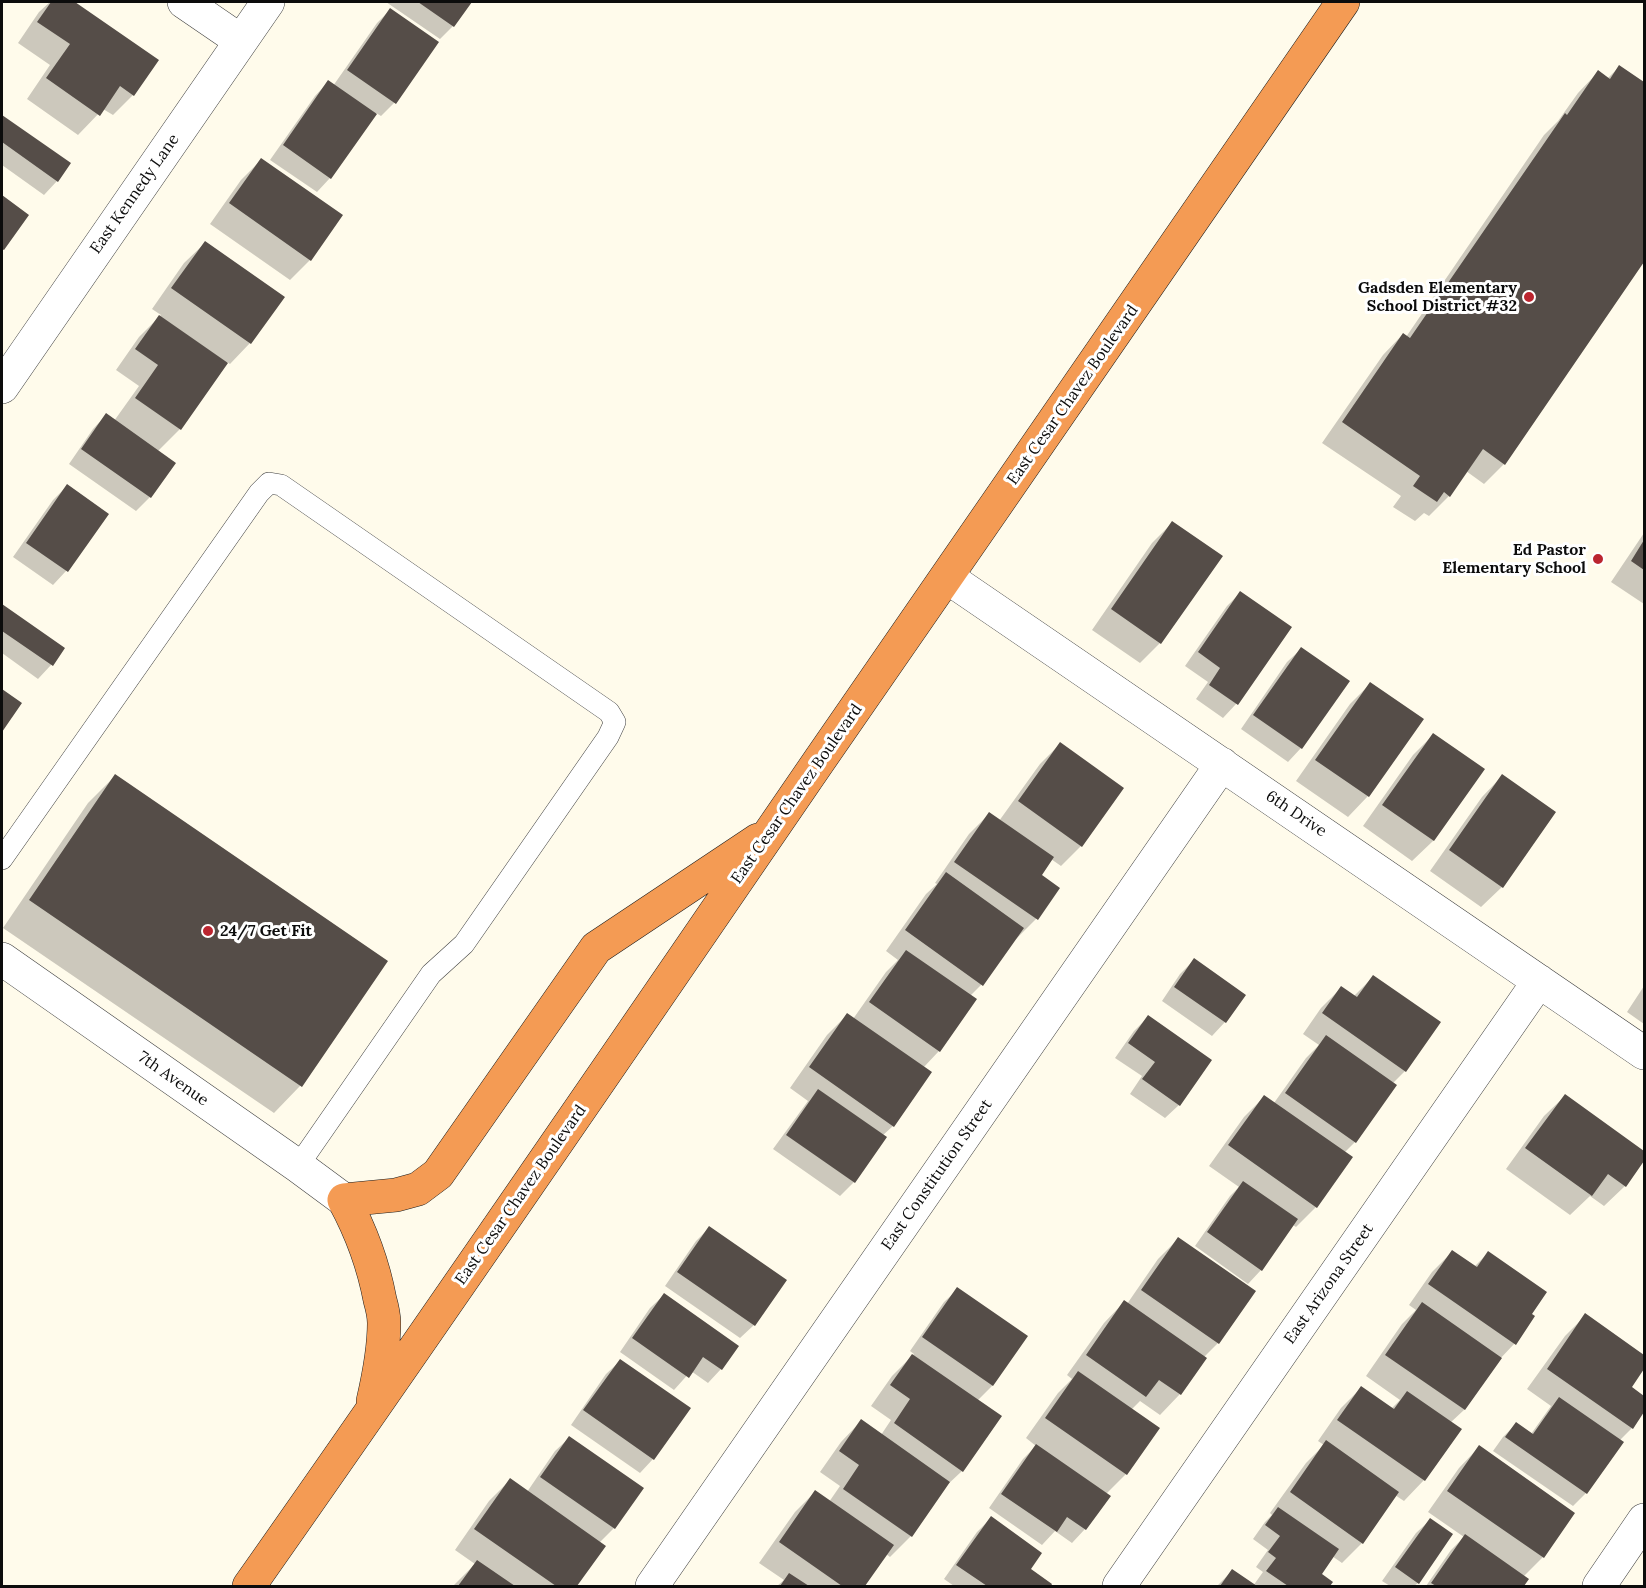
<!DOCTYPE html>
<style>
body{margin:0}
#map{position:relative;width:1646px;height:1588px;overflow:hidden;background:#fffbeb;font-family:Lora,serif}
canvas{display:block}
.frame{position:absolute;inset:0;border:3px solid #0c0c0c;pointer-events:none}
</style>
<div id="map">
<canvas width="1646" height="1588"></canvas>
<div class="frame"></div>
</div>
<script>
const c = document.querySelector('canvas').getContext('2d');
c.lineJoin = 'round';
function fill(path, color) { c.fillStyle = color; c.fill(path, 'evenodd'); }
function trace(path, color, width, dash) { c.strokeStyle = color; c.lineWidth = width; c.lineCap = dash ? 'butt' : 'round'; c.setLineDash(dash || []); c.stroke(path); }
function label(font, color, halo, rows, align = 'center') {
  c.font = font + ' Lora,serif'; c.lineWidth = 6; c.setLineDash([]); c.textBaseline = 'middle'; c.strokeStyle = halo; c.fillStyle = color; for (const [text, x, y, turn = 0] of rows) {
    c.save(); c.translate(x, y); c.rotate((+turn || 0) * Math.PI / 180); c.textAlign = isNaN(turn) ? turn : align; if (halo) c.strokeText(text, 0, 0); c.fillText(text, 0, 0); c.restore();
  }
}
fill(new Path2D(`
 M50,2H73L157,61L133,95L113,115L103,109L78,135L27,99L50,65L18,43L39,12Z
 M386,2H470L453,26L440,39Z
 M390,10L394,103L381,116L376,113L330,178L317,192L270,160L315,96L328,82L333,86L377,23Z
 M1619,67L1644,84V259L1504,464L1484,484L1466,471L1449,496L1429,516L1424,513L1415,521L1393,507L1401,496L1322,443L1383,355L1403,334L1406,337L1544,135L1558,121L1578,93L1598,72L1607,79Z
 M2,116L69,164L57,181L44,195L2,165Z
 M261,160L310,260L290,280L210,224L241,180Z
 M2,197L27,215L2,251Z
 M205,243L250,343L230,364L227,362L180,429L158,451L174,463L150,497L136,511L69,464L93,429L106,415L114,421L139,386L116,370L139,337L161,315L152,309L184,263Z
 M67,486L106,514L66,571L53,585L13,557L53,500Z
 M1172,523L1160,643L1140,663L1092,630L1152,543Z
 M1644,533V604L1611,582Z
 M1240,593L1290,628L1236,704L1223,718L1196,699L1208,682L1185,666L1227,606Z
 M2,605L63,649L51,665L38,679L2,653Z
 M1301,649V748L1288,762L1241,729L1287,662Z
 M1370,684L1421,720L1368,796L1348,817L1296,781L1350,704Z
 M2,691L20,704L2,730Z
 M1433,735L1483,769L1433,841L1412,861L1363,826L1413,755Z
 M1060,744L1081,846L1061,866L1051,859L1039,875L1058,888L1036,919L1016,939H1015L981,985L970,996L939,1051L923,1068L893,1126L882,1136L854,1182L840,1196L773,1149L808,1101L790,1088L827,1035L847,1015L853,1019L886,972L898,960L886,951L926,894L937,884L935,883L969,834L989,814L999,821L1040,764Z
 M115,776L386,962L300,1086L274,1113L3,928L88,803Z
 M1502,776V887L1481,907L1430,871L1482,797Z
 M1194,960L1225,1022L1212,1036L1162,1001L1180,974Z
 M1373,977L1405,1071L1392,1084L1355,1142L1344,1153L1316,1207L1296,1227L1293,1225L1261,1270L1248,1284L1195,1246L1230,1196L1239,1187L1209,1166L1244,1117L1264,1097L1274,1103L1306,1058L1319,1045L1303,1034L1321,1008L1341,988L1354,996Z
 M1644,986V1024L1627,1012Z
 M1148,1017L1179,1105L1165,1118L1130,1094L1142,1076L1115,1058L1134,1031Z
 M1565,1096L1644,1153V1158L1625,1186L1604,1206L1590,1196L1570,1215L1506,1169L1544,1116Z
 M709,1228L754,1325L740,1338L665,1286L696,1241Z
 M1178,1239L1254,1292L1218,1343L1203,1358L1205,1359L1180,1394L1160,1415L1140,1401L1131,1410L1126,1474L1106,1494L1085,1529L1072,1543L1055,1531L1042,1545L989,1508L1023,1459L1036,1446L1026,1438L1058,1393L1072,1379L1067,1375L1104,1323L1124,1302L1127,1304L1158,1259Z
 M1452,1252L1474,1267L1488,1253L1530,1314L1533,1316L1514,1344L1498,1361L1464,1410L1450,1423L1460,1430L1424,1480L1404,1501L1395,1495L1362,1543L1342,1563L1332,1556L1319,1574L1331,1582L1328,1586H1217L1232,1571L1253,1586L1263,1572L1256,1567L1268,1550L1253,1539L1265,1522L1272,1515L1270,1513L1306,1463L1324,1445L1318,1441L1341,1408L1361,1388L1391,1409L1400,1400L1366,1376L1402,1324L1416,1310L1409,1305L1432,1272Z
 M958,1289L1026,1337L992,1386L977,1401L962,1471L945,1487L911,1536L890,1557L886,1554L863,1586H777L784,1580L759,1563L795,1512L815,1492L829,1502L840,1486L820,1472L841,1442L861,1421L881,1435L891,1420L871,1406L892,1376L914,1354L910,1351L944,1302Z
 M664,1295L737,1346L721,1369L708,1383L691,1371L674,1390L620,1352L650,1308Z
 M1586,1315L1644,1356V1366L1630,1387L1644,1397V1410L1632,1428L1619,1441L1586,1493L1573,1506L1493,1451L1503,1437L1516,1424L1531,1434L1551,1406L1527,1389L1565,1336Z
 M620,1361L653,1459L640,1473L571,1425L606,1374Z
 M569,1438L642,1489L614,1528L599,1543L604,1546L575,1586H453L475,1564L455,1550L489,1501L510,1480L527,1492L555,1451Z
 M1479,1447L1573,1514L1543,1557L1523,1577L1527,1580L1522,1586H1426L1451,1550L1464,1537L1428,1512L1459,1468Z
 M991,1518L1029,1569L1050,1584L1049,1586H954L944,1579L977,1532Z
 M1430,1520L1418,1583L1414,1586H1390L1382,1581L1416,1533Z`), '#0003');
fill(new Path2D(`
 M51,2H75L159,60L134,96L120,86L100,116L46,78L70,44L37,22Z
 M418,2H472L454,27Z
 M390,8L439,42L396,104L347,70Z
 M1619,65L1644,82V262L1505,465L1483,449L1450,497L1444,492L1437,502L1413,486L1420,476L1342,422L1403,333L1410,338L1565,113L1567,115L1598,70L1610,79Z
 M328,80L377,114L331,179L283,145Z
 M2,115L71,163L58,182L2,142Z
 M261,158L343,215L311,261L229,203Z
 M2,195L29,215L4,250L2,249Z
 M205,241L285,297L251,344L171,288Z
 M159,315L228,363L181,430L135,398L158,365L135,349Z
 M106,413L176,463L151,498L81,449Z
 M67,484L109,514L68,572L26,543Z
 M1172,521L1223,556L1161,644L1111,609Z
 M1644,540V570L1631,561Z
 M1240,591L1292,627L1238,705L1209,685L1220,668L1198,652Z
 M2,604L65,648L53,666L2,631Z
 M1301,647L1350,681L1302,749L1253,715Z
 M1370,682L1424,719L1369,797L1315,760Z
 M2,689L22,703L2,732Z
 M1433,733L1485,769L1434,841L1382,805Z
 M1060,742L1124,788L1082,847L1018,801Z
 M115,774L388,961L302,1087L29,900Z
 M1502,774L1556,812L1503,888L1449,850Z
 M989,812L1054,857L1042,875L1060,888L1038,920L954,862Z
 M946,872L1024,928L983,986L905,930Z
 M906,950L977,999L940,1052L869,1002Z
 M1194,958L1246,995L1226,1023L1174,987Z
 M1373,975L1441,1022L1406,1072L1322,1013L1341,986L1357,997Z
 M847,1013L932,1072L894,1127L809,1067Z
 M1148,1015L1212,1060L1180,1106L1142,1079L1155,1062L1128,1043Z
 M1326,1035L1397,1085L1356,1143L1285,1093Z
 M818,1089L887,1137L855,1183L786,1135Z
 M1565,1094L1644,1151V1161L1626,1187L1608,1174L1592,1196L1525,1148Z
 M1264,1095L1353,1157L1317,1208L1228,1145Z
 M1243,1181L1298,1219L1262,1271L1207,1232Z
 M709,1226L787,1280L755,1326L677,1272Z
 M1178,1237L1256,1291L1219,1344L1141,1290Z
 M1452,1250L1477,1267L1488,1251L1547,1292L1532,1314L1535,1316L1516,1345L1428,1284Z
 M957,1287L1028,1336L993,1386L922,1337Z
 M664,1293L739,1346L722,1370L703,1357L689,1378L632,1338Z
 M1124,1300L1207,1358L1181,1395L1159,1380L1146,1397L1086,1355Z
 M1422,1302L1502,1358L1465,1410L1385,1355Z
 M1585,1313L1644,1355V1369L1632,1387L1644,1396V1412L1633,1429L1547,1369Z
 M912,1354L1002,1416L963,1472L894,1423L910,1399L890,1385Z
 M620,1359L691,1408L654,1460L583,1410Z
 M1078,1371L1160,1428L1127,1475L1045,1418Z
 M1361,1386L1394,1409L1407,1391L1462,1429L1425,1481L1337,1420Z
 M1559,1397L1624,1442L1587,1494L1505,1437L1516,1422L1533,1434Z
 M861,1419L950,1482L912,1537L843,1489L859,1465L839,1451Z
 M569,1436L644,1488L615,1529L540,1477Z
 M1326,1440L1399,1492L1363,1544L1290,1492Z
 M1036,1444L1111,1496L1086,1530L1067,1517L1057,1532L1001,1494Z
 M1479,1445L1575,1513L1544,1558L1447,1491Z
 M510,1478L606,1546L577,1586H556L474,1529Z
 M815,1490L894,1545L865,1586H842L779,1542Z
 M1278,1507L1339,1549L1322,1574L1333,1582L1330,1586H1288L1266,1571L1276,1558L1268,1552L1280,1536L1265,1525Z
 M991,1516L1042,1553L1031,1569L1052,1584L1051,1586H987L956,1565Z
 M1430,1518L1453,1534L1419,1584L1395,1567Z
 M1465,1534L1529,1579L1524,1586H1436L1431,1583Z
 M477,1560L515,1586H458Z
 M1232,1569L1257,1586H1220Z
 M789,1573L809,1586H780Z`), '#554d48');
const lane = new Path2D(`
 M2,859L259,493L269,483L281,485L609,712L615,722L608,737L464,944L431,974L298,1166`);
const street = new Path2D(`
 M184,2L241,41
 M2,387L268,2
 M947,577L1644,1053
 M2,959L298,1166L344,1200
 M652,1586L1222,764
 M1119,1586L1539,981
 M1599,1586L1644,1520`);
const highway = new Path2D(`
 M373,1401C379,1375 384,1349 384,1323C384,1315 382,1307 380,1300C373,1263 362,1233 344,1200L396,1195L418,1189L438,1174L596,948L758,840
 M249,1586C442,1312 631,1035 821,758C995,506 1170,254 1343,2`);
trace(lane, '#3f3f3f', 22);
trace(street, '#3f3f3f', 34);
trace(highway, '#1d1d1d', 34);
trace(lane, '#fff', 21);
trace(street, '#fff', 33);
trace(highway, '#f49b54', 33);
for (const [x, y, r, color] of [
 [1529,297,6,"#bb252f"],
 [1598,559,6,"#bb252f"],
 [208,931,6,"#bb252f"]
]) { const dot = new Path2D(); dot.arc(x, y, r, 0, 2 * Math.PI); c.fillStyle = color; c.fill(dot); trace(dot, '#fff', 2); }
label('16px', '#0c0c0c', '#fff', [
 ["East Kennedy Lane",135,194,-55],
 ["East Cesar Chavez Boulevard",1073,395,-55],
 ["East Cesar Chavez Boulevard",797,794,-55],
 ["6th Drive",1296,814,34],
 ["7th Avenue",173,1079,35],
 ["East Constitution Street",937,1175,-55],
 ["East Cesar Chavez Boulevard",521,1195,-55],
 ["East Arizona Street",1329,1284,-55]
]);
label('bold 16px', '#0c0c0c', '#fff', [
 ["Gadsden Elementary",1517,288],
 ["School District #32",1517,306],
 ["Ed Pastor",1586,550],
 ["Elementary School",1586,568],
 ["24/7 Get Fit",220,931,"left"]
], 'right');
</script>
